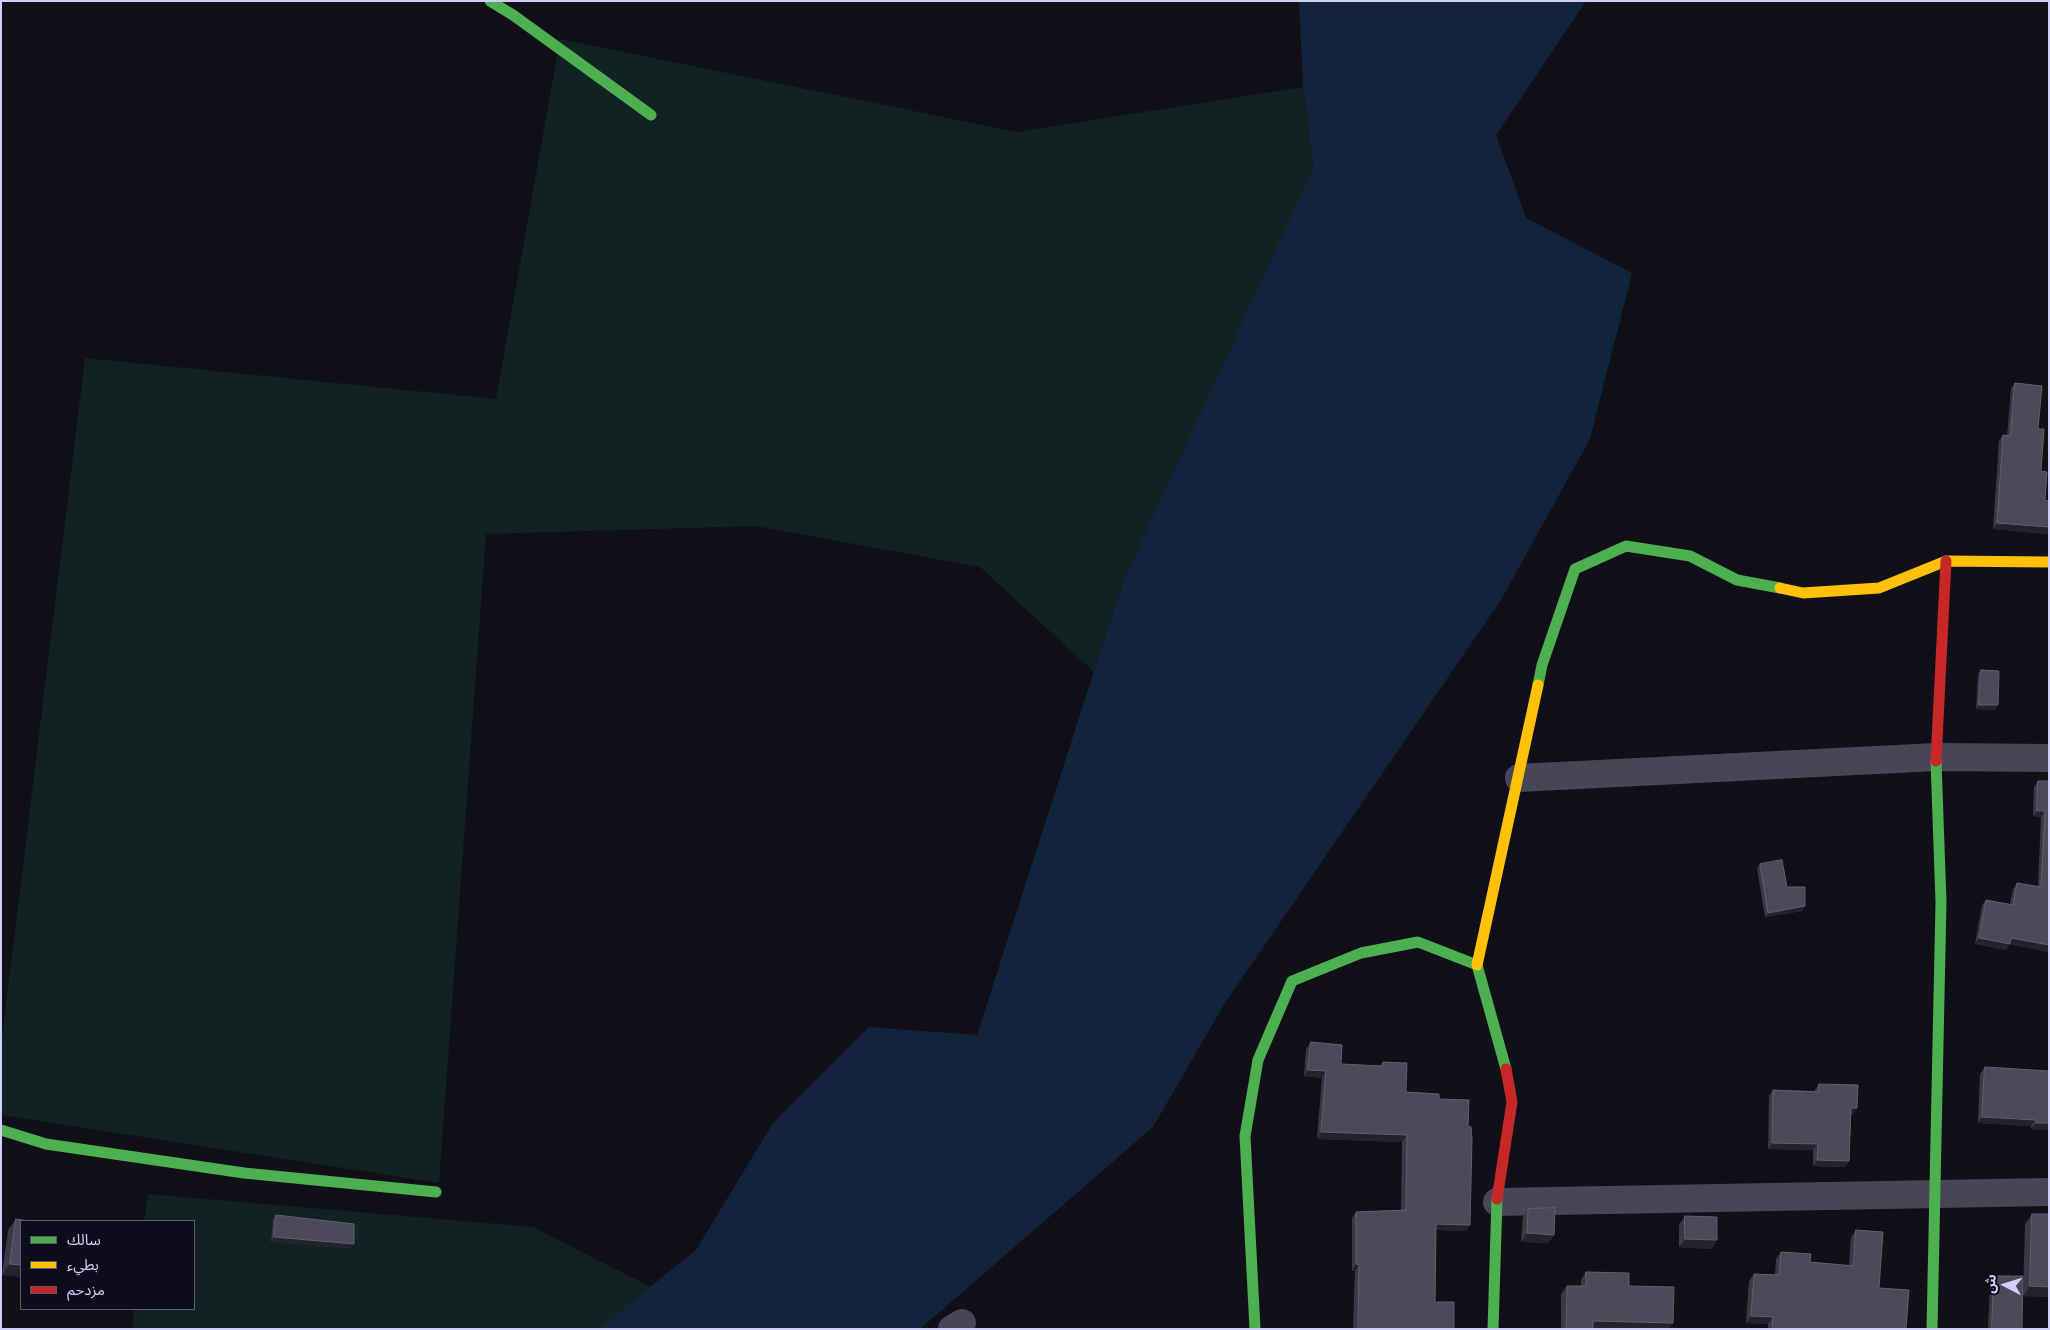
<!DOCTYPE html>
<meta charset="utf-8">
<style>
body{margin:0}
#map{position:relative;width:2050px;height:1330px;overflow:hidden;background:#111018;font-family:"Open Sans","Noto Sans Arabic",sans-serif}
canvas{display:block}
.frame{position:absolute;inset:0;border:2px solid #d1cef9;pointer-events:none}
.legend{position:absolute;left:20px;top:1220px;width:175px;height:90px;box-sizing:border-box;background:#0f0d1b;border:1px solid #5d5a74;margin:0;padding:6px 9px;list-style:none;font-size:15px;color:#d1cef9}
.legend li{display:flex;align-items:center;gap:10px;height:25px}
.legend b{width:25px;border:1px solid #5d5a74}
.north{position:absolute;left:1980px;top:1260px;width:50px;height:50px;-webkit-text-stroke:4px #0f0d1b;paint-order:stroke;rotate:275deg;font-size:14px;font-weight:700;line-height:20px;text-align:center;color:#d1cef9}
.north::after{content:'';display:block;margin:auto;width:18px;height:22px;background:#d1cef9;clip-path:polygon(50% 0,100% 100%,50% 72%,0 100%)}
</style>
<div id="map">
<canvas width="2050" height="1330"></canvas>
<div class="frame"></div>
<ul class="legend">
<li><b style="height:6px;background:#4caf50"></b>سالك</li>
<li><b style="height:6px;background:#ffc107"></b>بطيء</li>
<li><b style="height:6px;background:#c62828"></b>مزدحم</li>
</ul>
<div class="north">ش</div>
</div>
<script>
const c = document.querySelector('canvas').getContext('2d');
c.lineJoin = 'round';
function fill(path, color) { c.fillStyle = color; c.fill(path, 'evenodd'); }
function trace(path, color, width, dash) { c.strokeStyle = color; c.lineWidth = width; c.lineCap = dash ? 'butt' : 'round'; c.setLineDash(dash || []); c.stroke(path); }
fill(new Path2D(`
 M560,39L1017,132L1303,87L1315,167L1123,581L1094,672L980,567L756,526L486,534L439,1183L1,1115V1046L85,358L496,399Z
 M148,1194L533,1227L651,1287L598,1329H133L134,1309H194V1221H144Z`), '#122');
fill(new Path2D(`
 M1299,1H1586L1496,135L1526,218L1632,273L1590,439L1501,600L1225,1003L1153,1127L920,1329H598L696,1250L773,1123L869,1027L977,1035L1123,581L1314,167L1303,87Z`), '#12243b');
trace(new Path2D(`
 M1519,778L1936,757L2049,758
 M1497,1202L2049,1192
 M952,1329L962,1323`), '#474658', 28);
trace(new Path2D(`
 M490,1L513,15L651,115
 M1538,685L1542,665L1575,569L1626,546L1690,556L1737,580L1780,588
 M1,1130L46,1144L244,1173L436,1192
 M1255,1329L1245,1136L1258,1060L1292,981L1361,953L1418,942L1477,965L1506,1069
 M1493,1329L1497,1199
 M1932,1329L1941,902L1936,761`), '#4caf50', 11);
trace(new Path2D(`
 M1780,588L1803,593L1879,588L1946,561L2049,562
 M1477,965L1538,685`), '#ffc107', 11);
trace(new Path2D(`
 M1936,761L1946,561
 M1497,1199L1512,1102L1506,1069`), '#c62828', 11);
fill(new Path2D(`
 M2015,383L2038,429L2041,471L2045,500L2049,501V534L1993,529L1999,441L2003,435L2007,436L2011,389Z
 M1981,670L1995,710L1976,709L1978,674Z
 M2038,781H2049V952L2009,944L2006,950L1975,944L1982,905L1986,900L2010,904L2013,889L2017,883L2038,887L2041,817L2033,816L2034,787Z
 M1760,864L1787,887L1805,906L1802,911L1765,917L1757,868Z
 M1311,1042L1341,1064L1380,1066L1383,1062L1406,1092L1439,1099L1468,1126L1466,1231L1436,1230L1435,1302L1454,1329H1353L1355,1271H1352V1218L1356,1212L1401,1210L1402,1142L1317,1139L1322,1078L1304,1076L1306,1049Z
 M1985,1067L2049,1130L2031,1129V1126L1978,1123L1980,1074Z
 M1819,1084L1853,1115H1851L1849,1161L1845,1167L1813,1166V1150L1768,1149L1769,1096L1773,1090L1814,1091Z
 M1528,1209L1554,1235L1548,1243L1521,1242L1523,1217Z
 M2032,1214H2049V1297L2023,1296L2025,1224Z
 M276,1215L351,1248L271,1242L273,1219Z
 M1685,1216L1717,1240L1711,1249L1679,1247V1225Z
 M16,1219L21,1277L2,1275L8,1230Z
 M1856,1230L1879,1288L1906,1329H1768V1324L1746,1323L1749,1281L1754,1274L1775,1275L1776,1259L1781,1252L1810,1262L1849,1265L1851,1237Z
 M1586,1272L1629,1286L1673,1323L1669,1329H1561V1294L1567,1286H1581V1280Z
 M1994,1276L2022,1329H1988L1990,1282Z`), '#3b3947');
fill(new Path2D(`
 M1997,523L2049,527V534L1993,529Z
 M1979,705H1998L1995,710L1976,709Z
 M2037,811H2045L2041,817L2033,816Z
 M1805,906L1802,911L1765,917L1768,913Z
 M1979,938H2011L2049,945V952L2009,944L2006,950L1975,944Z
 M1308,1070L1326,1071L1322,1078L1304,1076Z
 M1851,1108H1857L1853,1115H1847Z
 M1982,1117L2036,1120L2031,1126L1978,1123Z
 M2036,1123H2049V1130L2031,1129Z
 M1321,1132L1407,1135L1402,1142L1317,1139Z
 M1772,1143L1818,1144L1813,1150L1768,1149Z
 M1817,1160L1849,1161L1845,1167L1813,1166Z
 M1436,1224L1470,1225L1466,1231L1431,1230Z
 M1527,1233L1554,1235L1548,1243L1521,1242Z
 M274,1237L354,1244L351,1248L271,1242Z
 M1685,1239L1717,1240L1711,1249L1679,1247Z
 M10,1264L21,1265V1277L2,1275Z
 M1356,1264L1359,1265L1355,1271H1352Z
 M2030,1286L2049,1287V1297L2023,1296Z
 M1751,1316L1773,1317L1768,1324L1746,1323Z
 M1593,1321L1673,1323L1669,1329L1588,1328Z`), '#24222c');
const building = new Path2D(`
 M2015,383L2042,386L2038,429H2044L2041,471L2047,472L2045,500L2049,501V527L1997,523L2003,435L2010,436Z
 M1981,670L1999,671L1998,705H1979Z
 M2038,781H2049V945L2011,938L2010,944L1979,938L1986,900L2013,905L2017,883L2041,887L2045,811H2037Z
 M1782,860L1787,887H1805V906L1768,913L1760,864Z
 M1311,1042L1342,1045L1341,1064L1383,1066V1062L1407,1063L1406,1092L1439,1094V1099L1469,1100L1468,1126L1471,1127L1472,1139L1470,1225L1436,1224L1435,1302H1454V1329H1358L1359,1265L1356,1264V1212L1406,1210L1407,1135L1321,1132L1326,1071L1308,1070Z
 M1985,1067L2049,1071V1123H2036V1120L1982,1117Z
 M1819,1084L1858,1085L1857,1108H1851L1849,1161L1817,1160L1818,1144L1772,1143L1773,1090L1818,1092Z
 M1555,1208L1554,1235L1527,1233L1528,1209Z
 M2032,1214H2049V1287L2030,1286Z
 M276,1215L354,1224V1244L274,1237Z
 M1685,1216L1717,1217V1240L1685,1239Z
 M16,1219L28,1221H21V1265L10,1264Z
 M1856,1230L1883,1232L1879,1288L1909,1290L1906,1329H1772L1773,1317L1751,1316L1754,1274L1779,1275L1781,1252L1811,1254L1810,1262L1853,1266Z
 M1586,1272L1629,1273V1286L1674,1287L1673,1323L1593,1321V1329H1566L1567,1286H1586Z
 M1994,1276H2023L2022,1329H1992Z`);
fill(building, '#4b495a');
trace(building, '#605e73', 1);
</script>
